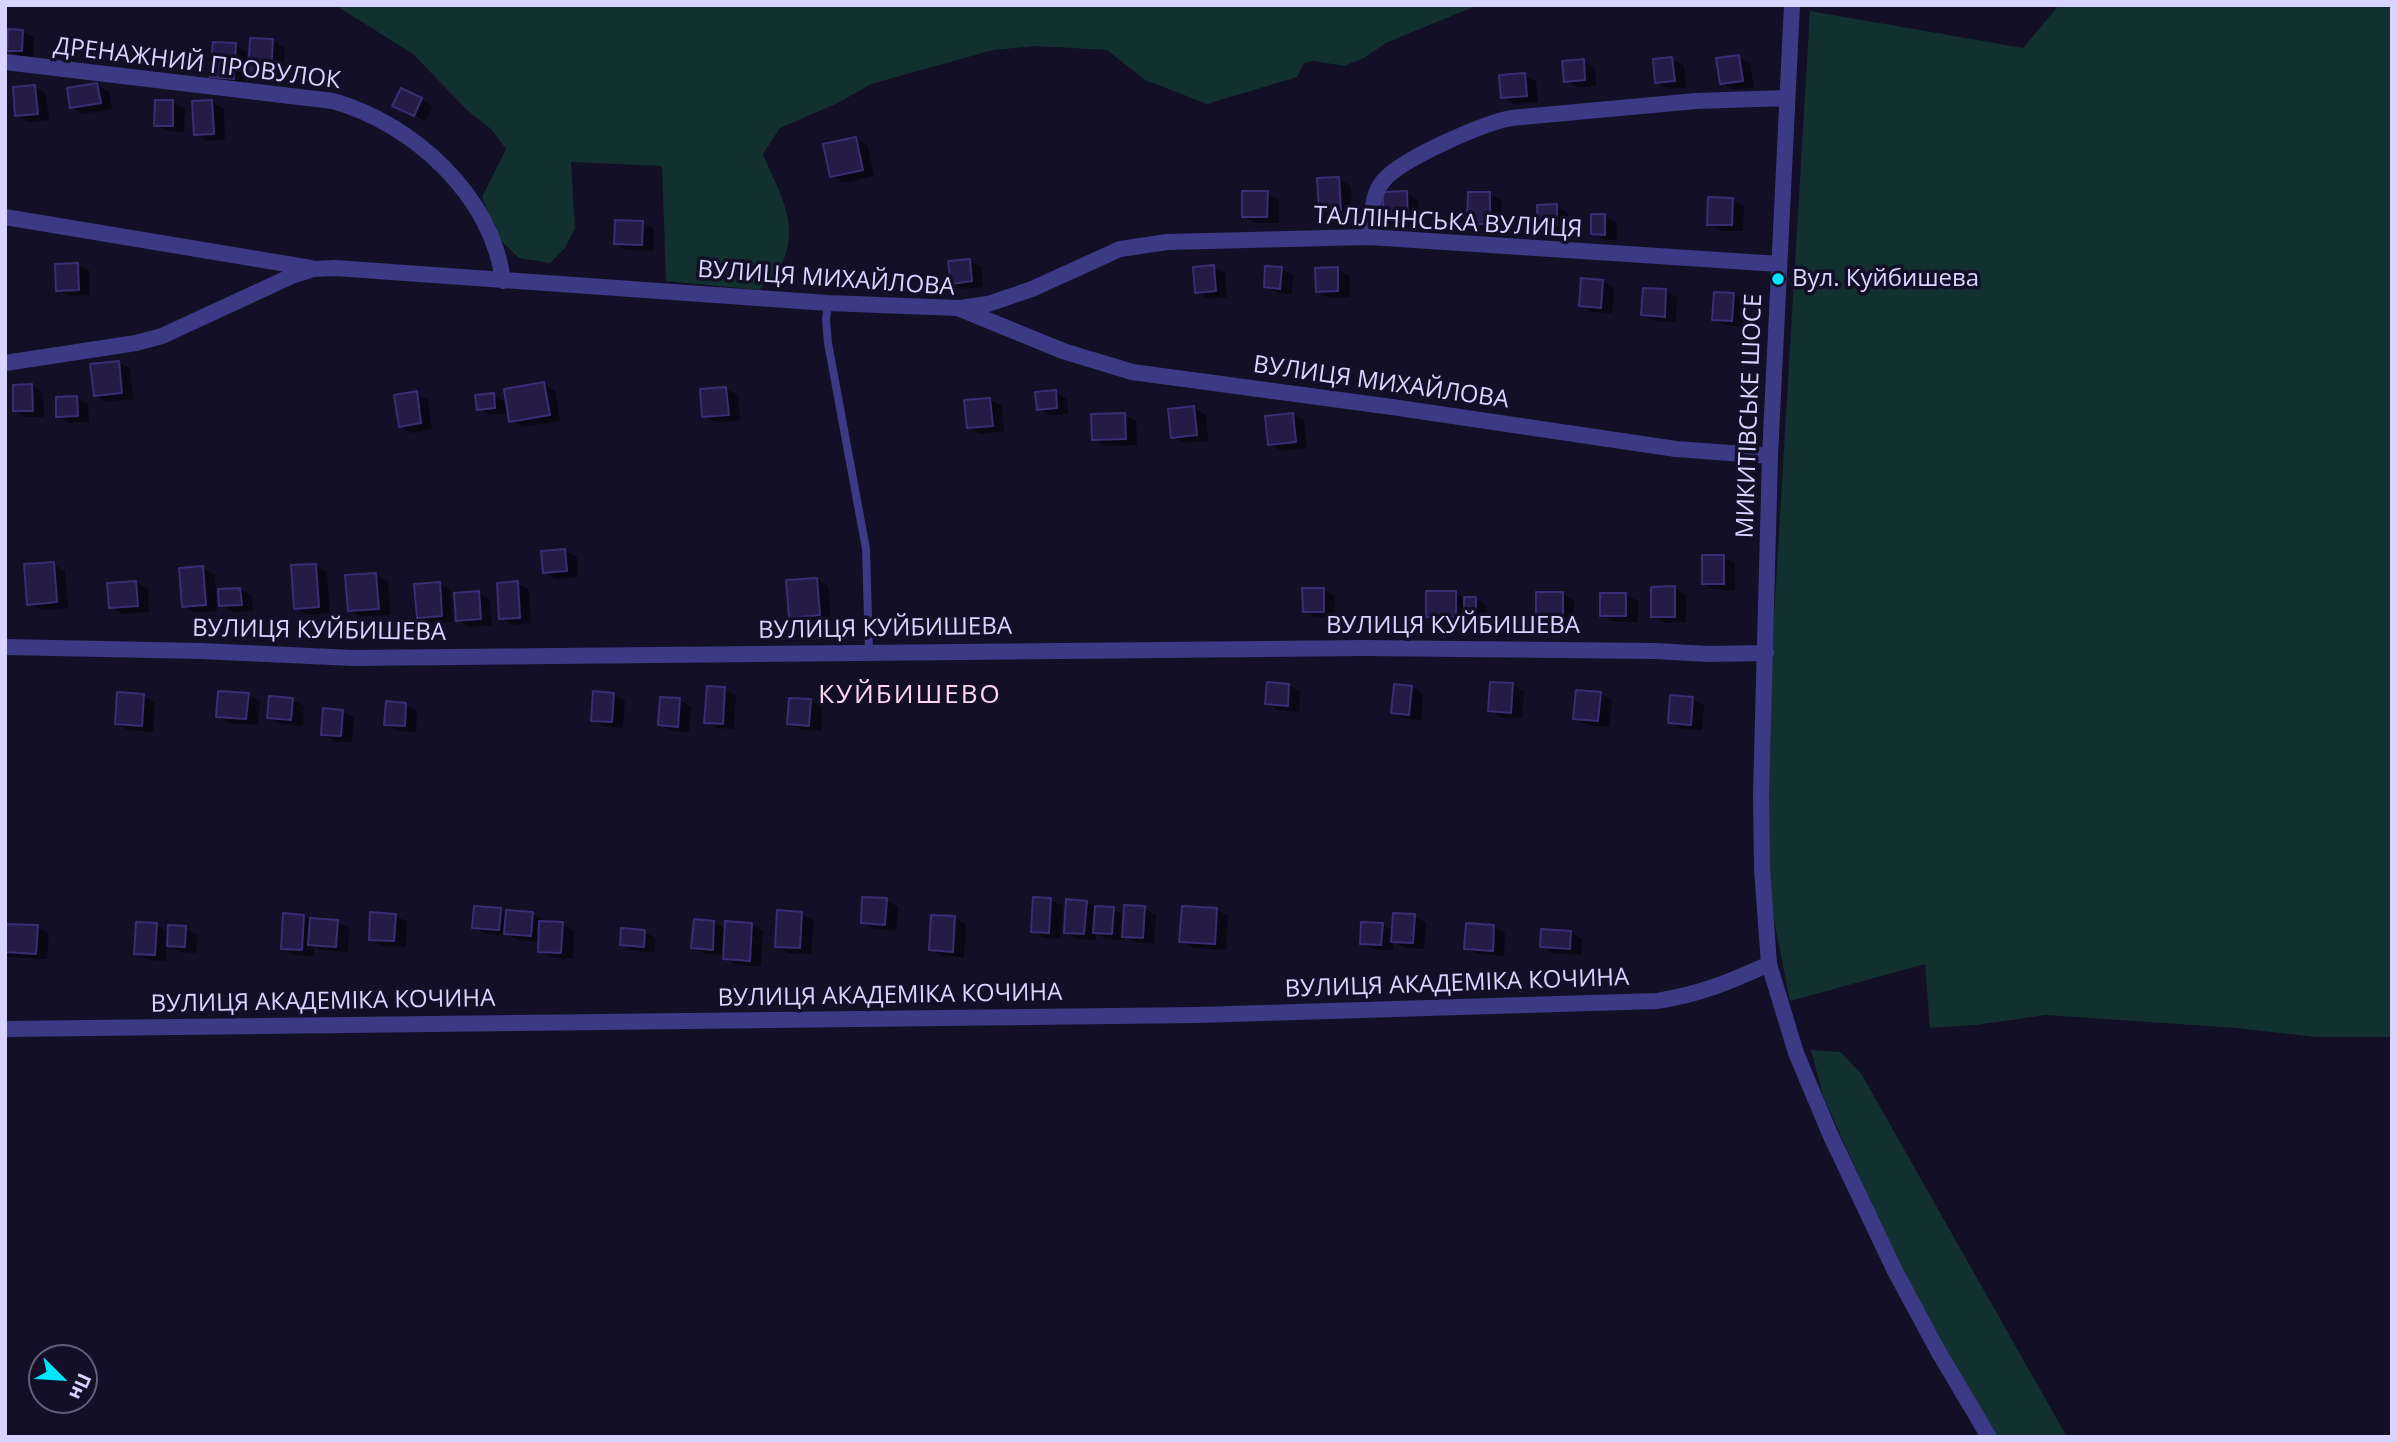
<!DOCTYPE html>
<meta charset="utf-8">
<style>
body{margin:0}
#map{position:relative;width:2397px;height:1442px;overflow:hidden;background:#130f26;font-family:"Open Sans",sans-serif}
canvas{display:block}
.frame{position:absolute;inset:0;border:7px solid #d9d4ff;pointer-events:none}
.north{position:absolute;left:28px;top:1344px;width:70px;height:70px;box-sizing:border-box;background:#130f26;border:2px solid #625e7d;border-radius:50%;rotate:114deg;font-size:19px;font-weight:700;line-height:28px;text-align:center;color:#d9d4ff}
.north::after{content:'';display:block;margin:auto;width:24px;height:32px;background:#00e5ff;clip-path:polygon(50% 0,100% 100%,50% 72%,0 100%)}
</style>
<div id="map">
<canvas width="2397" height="1442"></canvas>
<div class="frame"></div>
<div class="north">Пн</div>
</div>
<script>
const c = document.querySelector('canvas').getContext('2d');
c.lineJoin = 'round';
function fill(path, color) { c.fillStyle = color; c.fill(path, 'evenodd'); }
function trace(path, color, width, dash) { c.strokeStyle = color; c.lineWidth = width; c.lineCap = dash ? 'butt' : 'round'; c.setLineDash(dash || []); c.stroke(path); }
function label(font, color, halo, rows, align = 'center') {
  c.font = font + ' "Open Sans",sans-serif'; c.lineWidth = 7; c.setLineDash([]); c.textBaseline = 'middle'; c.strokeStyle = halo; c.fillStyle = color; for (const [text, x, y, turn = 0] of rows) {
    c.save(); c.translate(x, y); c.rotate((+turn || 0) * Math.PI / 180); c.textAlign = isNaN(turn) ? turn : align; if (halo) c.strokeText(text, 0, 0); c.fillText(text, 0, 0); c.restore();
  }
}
fill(new Path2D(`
 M335,5H1478L1386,43L1364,58L1344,66L1314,61L1304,63L1297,77L1207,104L1145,80L1107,50L1036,46L993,50L871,84L840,102L780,128L763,154C780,196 805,230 776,274C772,280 765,284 760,290L666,281L662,166L571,162L575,228L565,248L550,263L519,258L499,239L482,197L506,149L492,130L466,109L413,54Z
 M2059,5H2392V1037H2316L2236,1028L2046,1015L1976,1025L1930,1028L1925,964L1790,1001L1770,900L1767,793L1772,650L1810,11L2023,48Z
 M1811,1050L1841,1052L1862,1075L2067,1437H1997L1939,1344L1879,1221L1823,1096Z`), '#12302f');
fill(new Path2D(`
 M22,31L34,38L33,57L20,56L9,50Z
 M252,40L273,41L285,48L282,80L261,79L250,72Z
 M236,45L247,52L245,84L223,83L212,76Z
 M1738,57L1750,63L1754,87L1734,90L1722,83Z
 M1672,59L1684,66L1686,87L1668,89L1656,82Z
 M1583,61L1595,68L1596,86L1577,87L1566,80Z
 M1524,75L1536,81L1538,102L1514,104L1503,97Z
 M97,85L109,92L112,109L83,114L71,107Z
 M35,87L46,94L49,120L28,122L17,115Z
 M421,99L433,106L426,121L406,112Z
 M173,102L185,109L184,132L168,131L156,125Z
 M212,102L224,109L225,139L207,141L196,134Z
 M856,138L867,145L874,176L843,183L832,176Z
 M1339,179L1351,186L1352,216L1332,217L1321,210Z
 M1267,193L1279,200V223H1255L1243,216Z
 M1407,193L1418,200L1419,226L1397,227L1385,220Z
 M1490,194L1502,201L1501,229H1481L1469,223Z
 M1732,199L1744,206L1743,231H1721L1709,224Z
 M1556,206L1568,213V231H1551L1539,224Z
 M1605,216L1617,223V240H1604L1592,233Z
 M643,223L654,229L653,251L627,250L615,243Z
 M969,260L981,267L983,287L964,289L952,283Z
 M78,265L90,271V295L69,296L58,290Z
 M1214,267L1225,273L1227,297L1209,299L1197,292Z
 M1281,268L1293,275L1292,294L1277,293L1266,286Z
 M1337,269L1349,276L1350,297L1329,298L1317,291Z
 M1602,281L1614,288L1612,313L1592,312L1581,305Z
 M1666,291L1677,298L1676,322L1655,321L1643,314Z
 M1715,293L1734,294L1746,301L1744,327L1725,325L1714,319Z
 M118,362L130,369L133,399L107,402L95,395Z
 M544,384L555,391L560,421L523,427L511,421L510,413L490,415L478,408L494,395L508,403Z
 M32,386L43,393L44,417H26L15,410Z
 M726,389L738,395L740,420L716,423L704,416Z
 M1055,392L1067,399L1068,414L1050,415L1038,409Z
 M416,393L428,400L432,429L412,433L400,426Z
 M77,398L88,405L89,422L69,423L58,416Z
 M990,400L1002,406L1004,431L980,434L969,427Z
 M1194,408L1206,415L1208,441L1184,443L1173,437Z
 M1293,414L1304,421L1307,448L1281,451L1270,444Z
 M1125,415L1136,421L1137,445L1105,446L1094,439Z
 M565,551L577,557L578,577L556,579L544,572Z
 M1723,557L1735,563V590H1715L1704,583Z
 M53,564L65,571L68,608L41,610L29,604Z
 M316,566L327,572L330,613L307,615L296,608Z
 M203,568L215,575L217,611L195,613L184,606Z
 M376,575L388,582L390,615L361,617L349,610Z
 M817,579L828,586L831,621L802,623L791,616Z
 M136,582L148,589L149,612L122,614L111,607Z
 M517,583L529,590L531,623L512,625L501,618Z
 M440,584L451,590L453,622L430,624L418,617Z
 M1675,588L1686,595V622L1664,623L1653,616Z
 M240,589L252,596L253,611L233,612L221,605Z
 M1323,589L1335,596V617H1316L1304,611Z
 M479,593L490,600L492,625L469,627L457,620Z
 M1455,593L1466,599H1476L1487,606V623H1477L1467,617V623H1440L1428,616Z
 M1562,594L1574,600V622H1550L1538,615Z
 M1626,595L1638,601V622H1614L1602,615Z
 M1289,685L1300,692L1299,712L1278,710L1267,703Z
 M1513,685L1524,692L1522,718L1501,717L1490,710Z
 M1411,687L1423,694L1421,720L1405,719L1393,712Z
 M725,689L736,696L734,729L718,728L706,722Z
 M614,694L625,701L623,728L604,726L593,720Z
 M1600,694L1612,700L1610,727L1587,725L1575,718Z
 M248,695L260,701L258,725L229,723L217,716Z
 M144,696L155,703L153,732L128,730L116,723Z
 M292,699L304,706L303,726L281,724L269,718Z
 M1693,699L1704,705L1702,730L1682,729L1670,722Z
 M679,700L691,707L689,732L671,731L660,724Z
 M811,701L822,707L821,731L801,730L789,723Z
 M406,705L417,711L416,732L398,731L386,724Z
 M342,711L354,718L352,742L334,741L322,734Z
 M1035,899L1051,900L1063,906L1060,939L1044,938L1033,931Z
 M886,900L898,907L896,931L874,929L863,922Z
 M1086,902L1095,907L1114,909L1125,915L1145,908L1156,915L1154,944L1135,942L1124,936V940L1106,939L1096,933V940L1077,939L1065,932Z
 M500,909L507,914L532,913L544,920L543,923L563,924L574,931L573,959L551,957L539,951L540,942L518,940L509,935L486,934L474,927Z
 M1216,909L1228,916L1226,950L1193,948L1181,941Z
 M779,912L802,914L814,920L811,954L788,953L777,946Z
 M285,915L338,922L349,928L348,952L321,950L314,946V956L294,955L283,948Z
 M396,916L407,922L406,947L382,946L370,939Z
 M1414,916L1426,923L1424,949L1405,948L1393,941V950L1373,949L1362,943L1382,925L1394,931Z
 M955,918L966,925L964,957L942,956L930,949Z
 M714,922L727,930L752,924L763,931L761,966L736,965L725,958V955L705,954L693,947Z
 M5,925L37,927L49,934L47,959L9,957L5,955Z
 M156,925L169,932L186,928L197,935L196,953L180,952L167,944L166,961L148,960L136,953Z
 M1494,926L1505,933L1504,956L1478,954L1466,948Z
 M644,932L656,938L655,952L633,951L622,944Z
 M1571,932L1582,939L1581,955L1553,953L1542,946Z`), '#0007');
const building = new Path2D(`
 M8,29L23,30L22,51H7Z
 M250,38L273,39L271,75L248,73Z
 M213,42L236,43L234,79L210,77Z
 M1739,55L1743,81L1720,84L1716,58Z
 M1672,57L1675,81L1655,83L1653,59Z
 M1584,59L1585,80L1564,82L1562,61Z
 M1525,73L1527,96L1501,98L1499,75Z
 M97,83L101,103L70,108L67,88Z
 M35,85L38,114L15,116L13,87Z
 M401,88L422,98L414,116L392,106Z
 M155,100H173V126H154Z
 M212,100L214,134L194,135L192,101Z
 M856,137L863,170L830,177L823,144Z
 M1339,177L1341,210L1319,211L1317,178Z
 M1242,191H1268L1267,217H1242Z
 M1407,191L1408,220L1383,221V192Z
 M1468,192H1490V224H1467Z
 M1708,197L1733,198L1732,225H1707Z
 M1557,204V225H1538L1537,205Z
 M1591,214H1605V235L1591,234Z
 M615,220L643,221L642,245L614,244Z
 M970,259L972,281L951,284L948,261Z
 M78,263L79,290L56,291L55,264Z
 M1214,265L1216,291L1195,293L1193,267Z
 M1265,266L1282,267L1280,289L1264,287Z
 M1338,267V291L1316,292L1315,268Z
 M1581,278L1603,280L1601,308L1579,306Z
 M1643,288L1666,289L1665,317L1641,315Z
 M1714,292L1734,293L1732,321L1712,320Z
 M119,361L122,393L94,396L90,364Z
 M544,382L550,415L509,422L504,389Z
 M32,384L33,411H13V385Z
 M726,387L729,415L702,417L700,389Z
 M1056,390L1057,408L1037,410L1035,392Z
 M417,391L421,423L399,427L394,395Z
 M494,393L495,408L477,410L475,395Z
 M77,396L78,416L56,417V397Z
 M990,398L993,426L967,428L964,400Z
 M1194,406L1197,435L1171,438L1168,409Z
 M1125,413L1126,439L1092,440L1091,414Z
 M1293,413L1296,442L1268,445L1265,416Z
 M565,549L567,571L543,573L541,551Z
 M1702,555H1724V584H1702Z
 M54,562L57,602L27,605L24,564Z
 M316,564L319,607L294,609L291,565Z
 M203,566L206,605L182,607L179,568Z
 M376,573L379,609L348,611L345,575Z
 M817,578L820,615L789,618L786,580Z
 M136,581L138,606L109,608L107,583Z
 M518,581L520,618L499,619L497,583Z
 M440,582L442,616L417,618L414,584Z
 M1675,586V617H1651V587Z
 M240,588L242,605L219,606L218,589Z
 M1302,588H1324V612H1303Z
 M479,591L481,619L456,621L454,593Z
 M1426,591H1456V617H1426Z
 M1536,592H1563V616H1536Z
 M1600,593H1626V616H1600Z
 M1464,597H1476V617H1464Z
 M1267,682L1289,684L1288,706L1265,704Z
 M1490,682L1513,683L1511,713L1488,711Z
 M1394,684L1412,686L1409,715L1391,713Z
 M707,686L725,687L723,724L704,723Z
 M1576,690L1601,692L1598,721L1573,719Z
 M218,691L249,693L246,719L216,717Z
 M593,691L614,693L612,722L591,721Z
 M117,692L144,694L142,726L115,724Z
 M1670,695L1693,697L1691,725L1668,723Z
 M269,696L293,698L291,720L267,718Z
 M660,697L680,698L678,727L658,725Z
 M789,698L811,699L809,726L787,724Z
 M386,701L406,703L405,726L384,725Z
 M323,708L343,710L341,736L321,735Z
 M862,897L887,898L885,925L861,923Z
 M1033,897L1051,898L1049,933L1031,932Z
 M1066,899L1087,901L1084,934L1064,933Z
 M1124,905L1145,906L1143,938L1122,937Z
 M474,906L501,908L499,930L472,928Z
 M1095,906L1114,907L1112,934L1093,933Z
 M1182,906L1217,908L1215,944L1179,942Z
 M506,910L533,912L531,936L504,934Z
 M777,910L802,912L800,948L775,947Z
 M370,912L396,914L394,941L369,940Z
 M283,913L304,915L302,950L281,949Z
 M1393,913L1415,914L1413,943L1391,942Z
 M931,915L955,916L953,952L929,950Z
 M310,918L338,920L336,947L308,945Z
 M694,919L714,921L713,950L691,948Z
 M539,921L563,922L561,953L538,952Z
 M725,921L752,923L750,961L723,959Z
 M136,922L157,923L155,955L134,954Z
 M1361,922L1383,923L1381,945L1360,944Z
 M1466,923L1494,925L1493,951L1464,949Z
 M5,924L38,925L36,954L5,952Z
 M168,925L186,926L185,947L167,946Z
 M621,928L645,930L644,947L620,945Z
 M1541,929L1571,931L1570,949L1540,947Z`);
fill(building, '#241b47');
trace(building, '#3b2d73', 2);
trace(new Path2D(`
 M828,303L826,320L828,343L866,549L869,652`), '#3d3a85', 8);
trace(new Path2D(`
 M1792,5L1770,456L1761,794L1762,869L1769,964L1796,1053L1830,1134L1895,1271L1938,1351L1989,1437
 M5,62L333,101C412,123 493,196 503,281
 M5,217L311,268
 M1369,237C1372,219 1371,194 1384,180C1403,158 1482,124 1511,118L1696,101L1787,98
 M960,308L988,304L1032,289L1120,249L1167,242L1369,237L1779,264
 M5,363L136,343L162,336L294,275L313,269L335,268L828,303L958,308L1063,351L1132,372L1392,407L1676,449L1770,456
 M5,647L201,651L353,658L1364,648L1655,651L1708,654L1766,653
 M5,1029L1198,1015L1657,1001C1701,994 1729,982 1769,964`), '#3d3a85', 16);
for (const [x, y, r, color] of [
 [1778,279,7,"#00e5ff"]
]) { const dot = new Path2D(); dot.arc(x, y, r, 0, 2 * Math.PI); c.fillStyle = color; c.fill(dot); trace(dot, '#130f26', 2.5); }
label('24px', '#d9d4ff', '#130f26', [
 ["ДРЕНАЖНИЙ ПРОВУЛОК",197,64,7],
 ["ТАЛЛІННСЬКА ВУЛИЦЯ",1448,223,3],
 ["ВУЛИЦЯ МИХАЙЛОВА",826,279,4],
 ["ВУЛИЦЯ МИХАЙЛОВА",1381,383,8],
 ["МИКИТІВСЬКЕ ШОСЕ",1750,416,-88],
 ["ВУЛИЦЯ КУЙБИШЕВА",1453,626],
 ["ВУЛИЦЯ КУЙБИШЕВА",885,629,-1],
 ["ВУЛИЦЯ КУЙБИШЕВА",319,631,1],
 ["ВУЛИЦЯ АКАДЕМІКА КОЧИНА",1457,984,-2],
 ["ВУЛИЦЯ АКАДЕМІКА КОЧИНА",890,996,-1],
 ["ВУЛИЦЯ АКАДЕМІКА КОЧИНА",323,1002,-1]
]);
label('24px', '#d9d4ff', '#130f26', [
 ["Вул. Куйбишева",1792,279]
], 'left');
c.letterSpacing = '2px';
label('26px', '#ffd6f0', '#130f26', [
 ["КУЙБИШЕВО",910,696]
]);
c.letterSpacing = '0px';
</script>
